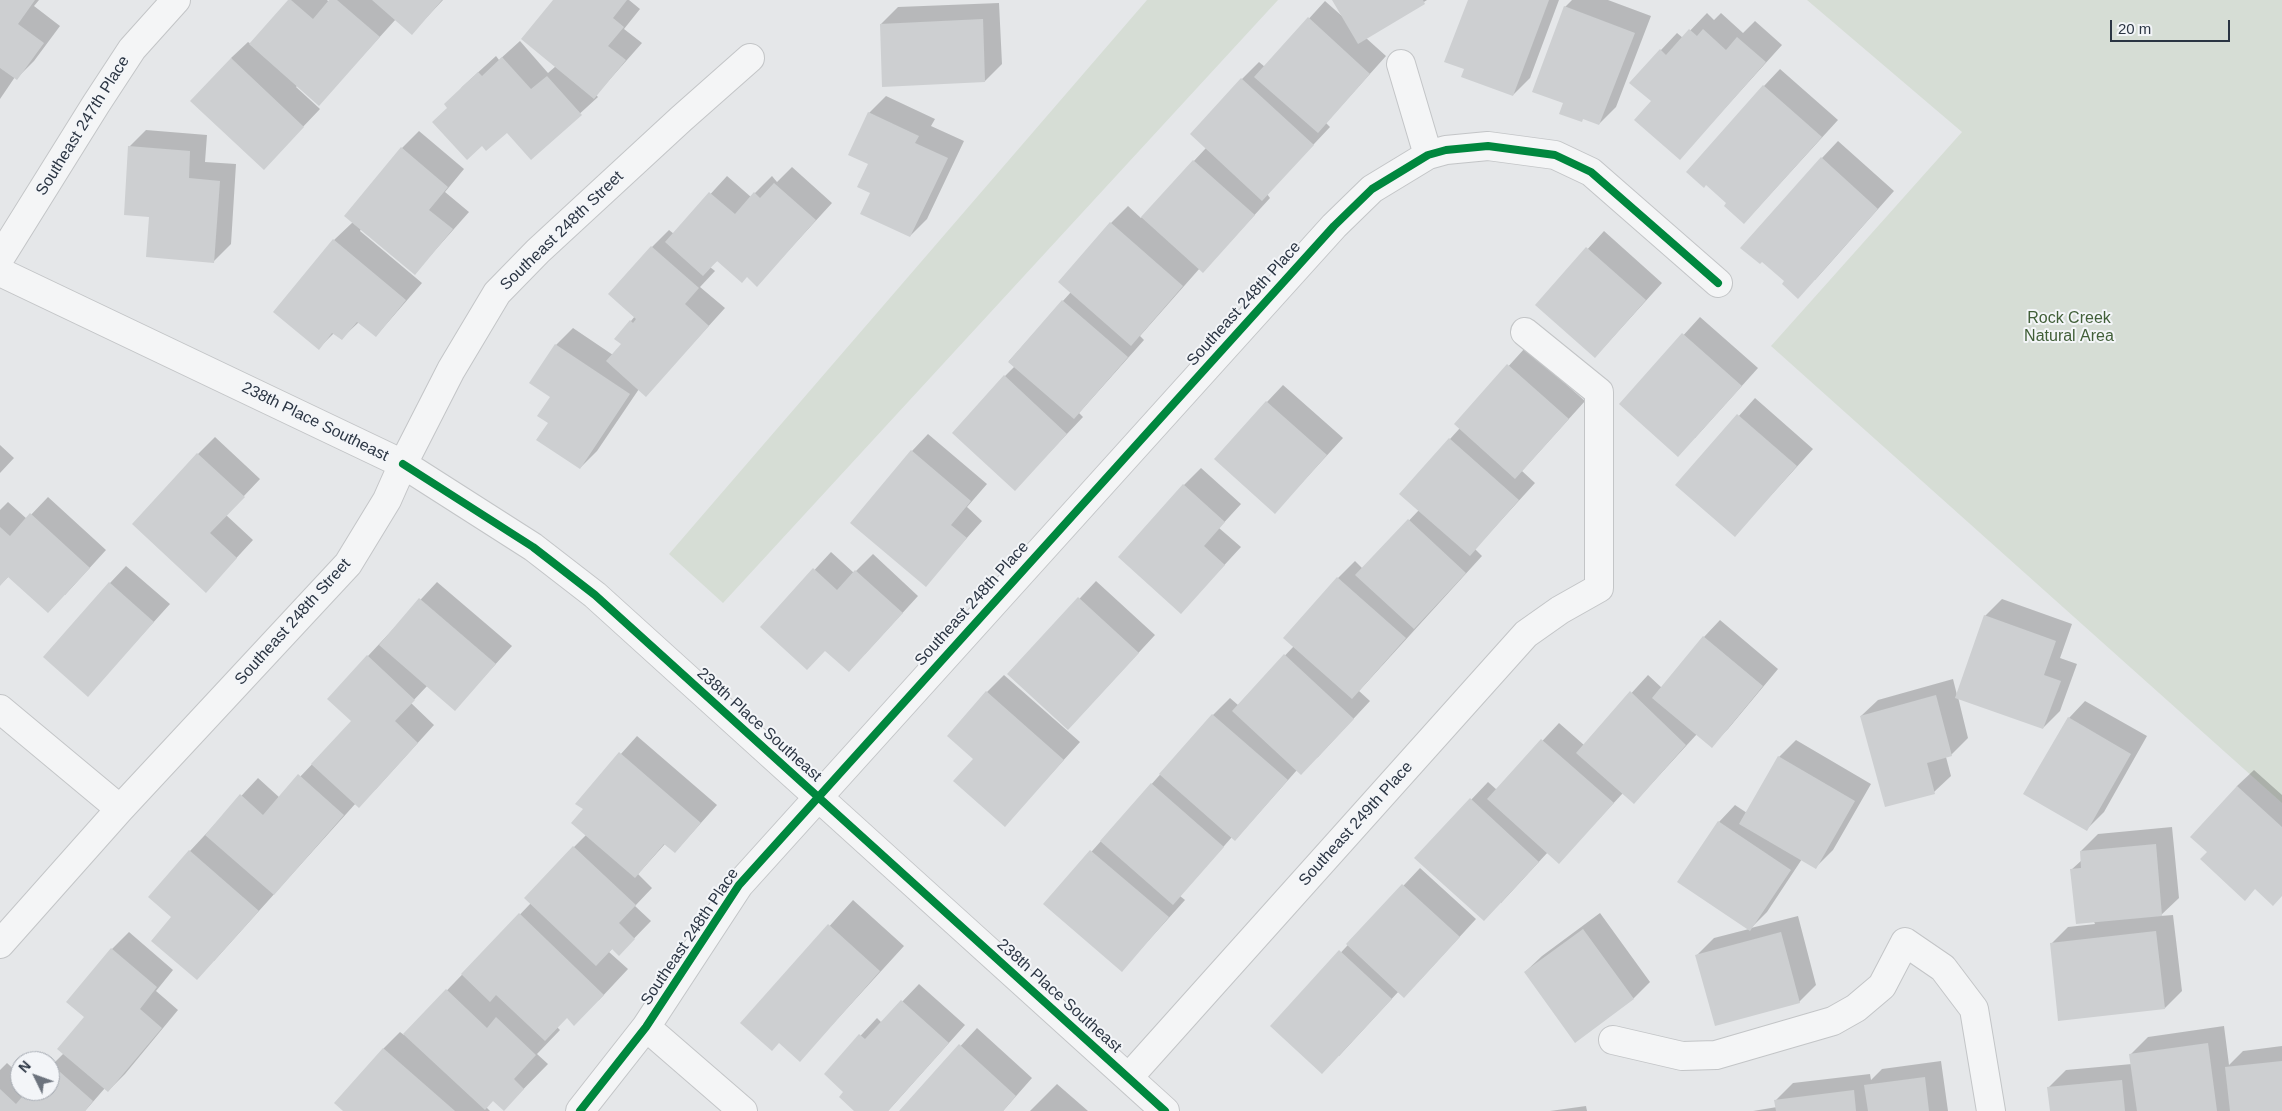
<!DOCTYPE html>
<style>
body{margin:0}
#map{position:relative;width:2282px;height:1111px;overflow:hidden;background:#e5e7e9;font-family:Helvetica,sans-serif}
canvas{display:block}
.north{position:absolute;left:10px;top:1051px;width:50px;height:50px;box-sizing:border-box;background:#f3f5f8;border:1px solid #a3a8b0;border-radius:50%;rotate:312deg;font-size:14px;font-weight:700;line-height:20px;text-align:center;color:#2b3543}
.north::after{content:'';display:block;margin:auto;width:18px;height:22px;background:#6c737d;clip-path:polygon(50% 0,100% 100%,50% 72%,0 100%)}
.scale{position:absolute;left:2110px;top:20px;width:120px;height:22px;box-sizing:border-box;border:2px solid #2b3543;border-top:0;padding-left:6px;font-size:15px;line-height:18px;white-space:nowrap;color:#2b3543;-webkit-text-stroke:4px #f3f5f8;paint-order:stroke}
</style>
<div id="map">
<canvas width="2282" height="1111"></canvas>
<div class="north">N</div>
<div class="scale">20 m</div>
</div>
<script>
const c = document.querySelector('canvas').getContext('2d');
c.lineJoin = 'round';
function fill(path, color) { c.fillStyle = color; c.fill(path, 'evenodd'); }
function trace(path, color, width, dash) { c.strokeStyle = color; c.lineWidth = width; c.lineCap = dash ? 'butt' : 'round'; c.setLineDash(dash || []); c.stroke(path); }
function label(font, color, halo, rows, align = 'center') {
  c.font = font + ' Helvetica,sans-serif'; c.lineWidth = 4; c.setLineDash([]); c.textBaseline = 'middle'; c.strokeStyle = halo; c.fillStyle = color; for (const [text, x, y, turn = 0] of rows) {
    c.save(); c.translate(x, y); c.rotate((+turn || 0) * Math.PI / 180); c.textAlign = isNaN(turn) ? turn : align; if (halo) c.strokeText(text, 0, 0); c.fillText(text, 0, 0); c.restore();
  }
}
fill(new Path2D(`
 M1147,0H1278L723,603L669,554Z
 M1807,0H2282V803L1771,346L1962,132Z`), '#d6ddd5');
fill(new Path2D(`
 M0,0H39L34,6L60,26L34,61L17,78L15,77L0,99Z
 M290,0H327L329,2L331,0H443L412,33L396,19L319,104L298,85L296,87L320,109L280,151L231,58L248,42L251,44Z
 M554,0H629L640,9L624,29L642,43L596,95L598,97L531,158L507,131L448,107L462,87L496,56L499,60L520,41L548,73L556,66Z
 M1334,0H1427L1366,38L1386,56L1326,123L1330,127L1267,194L1270,198L1219,254L1200,268L1140,336L1144,340L1079,413L1083,417L1015,489L1005,376L1015,366L1009,361L1071,292L1111,223L1128,206L1141,218L1206,148L1192,134L1242,79L1259,62L1265,67L1325,1L1343,17Z
 M1469,0H1559L1530,78L1513,95L1466,69Z
 M1572,0H1608L1651,16L1616,107L1599,124L1565,103V7Z
 M999,3L1002,64L985,81L881,24L898,7Z
 M1707,13L1714,20L1721,13L1743,33L1755,21L1782,45L1680,158L1652,101L1661,50L1677,33L1683,38Z
 M1780,69L1838,120L1744,223L1764,86Z
 M886,96L935,119L931,126L964,141L927,219L910,236L871,192L869,113Z
 M146,130L207,135L205,162L236,164L231,244L214,261L151,216L129,147Z
 M419,131L464,169L445,192L469,212L415,273L361,229L360,231L422,283L376,336L359,322L341,339L334,333L319,348L334,240L353,222L346,216L402,148Z
 M1838,141L1894,191L1815,280L1822,158Z
 M792,167L832,203L757,285L747,276L718,260L710,267L715,271L700,287L725,308L646,395L639,389L597,451L580,468L550,423L556,345L573,328L613,355L622,344L631,321L635,316L652,247L669,230L674,234L727,176L751,197L772,176L777,182Z
 M1604,231L1662,283L1595,357L1537,305Z
 M1700,317L1758,368L1695,438L1621,404Z
 M1525,348L1585,401L1522,471L1535,483L1475,549L1482,556L1359,691L1370,701L1318,757L1297,770L1235,840L1232,837L1180,896L1185,900L1122,970L1045,904L1213,715L1230,698L1238,705L1294,646L1285,638L1338,578L1355,561L1363,569L1419,510L1400,494L1460,428L1456,424Z
 M1283,385L1343,438L1275,512L1267,402Z
 M1755,398L1813,449L1735,535L1677,485Z
 M928,434L987,484L967,507L982,521L925,585L912,451Z
 M215,437L260,479L226,515L253,540L206,591L198,454Z
 M0,445L14,458L0,473Z
 M1201,468L1241,504L1219,528L1241,547L1181,612L1184,485Z
 M48,497L106,550L65,595L9,576L0,585V510L8,502L27,519Z
 M831,552L854,573L873,554L918,596L865,654L825,649L762,627Z
 M126,566L170,604L87,696L110,583Z
 M1096,581L1155,635L1068,729L1009,674Z
 M437,582L512,646L455,709L428,685L411,703L434,725L376,789L356,803L214,961L173,917L190,851L258,778L280,798L353,721L368,656Z
 M2002,599L2072,624L2060,658L2077,664L2060,711L2043,728L1958,697L1968,738L1951,755L1946,757L1951,776L1934,792L1861,716L1878,700L1953,679L1957,695L1985,616Z
 M1720,620L1778,669L1728,729L1711,746L1697,734L1634,803L1623,793L1559,862L1548,852L1501,903L1416,858L1488,782L1497,790L1559,723L1584,745L1648,675L1662,688L1704,637Z
 M1004,675L1080,742L1005,825L987,692Z
 M2085,701L2147,736L2104,812L2087,829L2069,718Z
 M637,736L717,805L675,852L665,844L638,874L652,888L635,906L651,921L619,954L613,948L609,952L628,969L599,1000L567,1017L557,1027L560,1030L537,1054L548,1064L504,1109L494,1099L486,1107L490,1111H345L336,1103L384,1048L400,1032L404,1035L531,903L574,847L586,835L585,809L577,803Z
 M1796,740L1871,784L1833,850L1816,867L1802,859L1767,912L1751,928L1798,916L1816,985L1799,1002L1697,955L1714,938L1749,929L1719,822L1735,805L1747,813L1779,757Z
 M2254,770L2282,795V895L2256,888L2208,852L2237,786Z
 M2172,827L2179,898L2160,916L2173,915L2182,991L2165,1008L2051,944L2068,927L2095,924L2071,870L2082,860L2081,851L2098,834Z
 M1420,868L1476,919L1421,979L1399,991L1339,1056L1272,1026Z
 M853,900L904,946L800,1060L780,1042L742,1023Z
 M1600,913L1650,982L1634,998L1575,1041L1525,972L1542,956Z
 M129,932L173,970L156,991L178,1010L125,1074L108,1091L105,1088L85,1111H0V1070L7,1063L20,1075V1091H50V1067L64,1053L86,1017L112,949Z
 M919,984L965,1025L888,1111H856L845,1092L825,1074L877,1018L882,1023Z
 M2224,1026L2229,1065L2243,1051L2282,1046V1111H2051L2049,1087L2066,1070L2132,1064L2131,1054L2148,1037Z
 M977,1028L1032,1078L1003,1111H901Z
 M1941,1061L1948,1111H1753L1777,1107L1776,1100L1793,1083L1870,1074L1871,1080L1882,1069Z
 M1057,1084L1088,1111H1030Z
 M1586,1106L1587,1111H1550Z`), '#0003');
fill(new Path2D(`
 M0,0H35L18,24L44,43L17,80L0,68Z
 M288,0H291L313,19L329,0H337L380,37L319,106L249,44Z
 M372,0H442L412,35Z
 M553,0H627L613,18L624,27L608,46L626,60L594,99L521,39Z
 M1332,0H1423L1425,4L1358,44Z
 M1468,0H1549L1513,96L1461,77L1464,69L1444,62Z
 M1564,6L1635,33L1599,125L1583,119L1582,122L1559,114L1563,103L1532,92Z
 M1308,17L1370,74L1318,133L1254,77Z
 M983,19L985,82L882,87L880,24Z
 M1689,29L1697,36L1703,29L1726,50L1737,37L1766,62L1680,160L1634,120L1651,101L1629,83L1660,49L1666,55Z
 M502,57L531,89L547,76L582,115L531,160L507,133L486,151L482,146L467,160L432,122L447,108L444,104L478,72L482,76Z
 M231,58L304,127L264,170L190,101Z
 M1241,78L1314,145L1262,201L1190,134Z
 M1763,85L1822,137L1744,224L1724,206L1726,203L1706,185L1704,188L1686,172Z
 M868,112L919,136L915,143L948,158L910,237L860,214L870,193L857,187L868,164L848,155Z
 M128,146L190,151L189,178L220,181L214,263L146,257L149,217L124,215Z
 M401,147L448,187L429,210L453,229L415,275L344,216Z
 M1821,157L1878,209L1798,299L1782,284L1784,281L1762,262L1760,264L1740,248Z
 M1193,160L1255,215L1203,273L1141,217Z
 M774,183L816,220L757,287L747,277L742,283L717,261L703,276L665,242L709,192L735,214L754,192L760,198Z
 M1110,222L1183,286L1131,346L1058,282Z
 M333,239L406,300L376,337L357,322L342,340L332,333L319,350L273,312Z
 M651,246L699,288L685,304L709,326L646,397L606,361L621,344L614,339L630,320L633,323L636,319L608,294Z
 M1586,247L1646,300L1595,358L1535,305Z
 M1062,300L1128,357L1074,419L1008,362Z
 M1682,333L1742,386L1678,457L1619,404Z
 M555,344L630,394L580,469L536,440L548,423L537,416L550,397L529,383Z
 M1507,364L1569,419L1515,479L1454,424Z
 M1004,375L1067,434L1015,491L952,433Z
 M1266,401L1327,455L1275,514L1214,459Z
 M1737,414L1797,466L1735,537L1675,485Z
 M1449,438L1519,500L1470,556L1399,494Z
 M911,450L971,501L951,525L967,538L926,587L850,523Z
 M197,453L245,497L210,533L237,558L206,593L132,524Z
 M1183,484L1225,522L1204,546L1225,565L1181,614L1118,557Z
 M30,513L90,568L48,613L8,577L0,586V527L10,536Z
 M1408,519L1466,573L1414,629L1355,575Z
 M813,568L837,590L855,570L903,613L849,672L825,651L807,670L760,627Z
 M1337,577L1406,638L1352,699L1283,638Z
 M109,582L154,622L88,697L43,657Z
 M1078,597L1139,653L1068,730L1007,674Z
 M419,598L496,664L455,711L379,645Z
 M1984,615L2056,641L2044,675L2061,681L2043,729L1955,698Z
 M1703,636L1763,686L1712,748L1652,698Z
 M1284,654L1354,719L1301,775L1232,711Z
 M367,655L415,700L395,721L418,743L359,808L311,764L351,721L327,699Z
 M986,691L1064,760L1005,827L953,781L973,759L947,736Z
 M1630,691L1686,745L1634,804L1576,753Z
 M1936,695L1952,756L1927,763L1935,794L1885,807L1860,716Z
 M1212,714L1288,780L1235,841L1159,774Z
 M2068,717L2131,754L2087,831L2023,794Z
 M1541,739L1614,803L1559,864L1487,799Z
 M619,752L701,823L675,853L664,844L635,878L571,823L583,809L575,804Z
 M1778,756L1855,801L1816,869L1739,824Z
 M298,774L344,815L274,895L205,835L240,794L263,815Z
 M1151,783L1224,847L1173,905L1100,841Z
 M2237,786L2282,827V896L2273,906L2255,889L2245,901L2200,859L2207,852L2190,837Z
 M1470,798L1539,862L1484,921L1414,858Z
 M1718,821L1791,870L1750,931L1677,882Z
 M2156,844L2162,916L2076,924L2070,869L2081,868L2080,851Z
 M573,846L636,905L619,923L635,939L619,956L612,949L596,966L524,898Z
 M189,850L259,911L197,980L151,941L171,917L148,897Z
 M1090,850L1169,917L1122,972L1043,904Z
 M1402,884L1460,937L1404,998L1346,944Z
 M519,913L604,995L574,1026L567,1018L545,1041L496,995L490,1002L461,974Z
 M828,924L880,971L800,1062L779,1043L772,1051L740,1023Z
 M1583,929L1634,999L1575,1043L1524,972Z
 M2156,931L2165,1009L2058,1021L2050,943Z
 M1781,932L1800,1003L1715,1026L1695,955Z
 M111,948L157,987L140,1009L162,1028L108,1092L57,1049L84,1017L66,1002Z
 M1339,950L1392,999L1322,1074L1270,1026Z
 M446,989L487,1028L496,1017L536,1055L514,1079L524,1089L504,1111L493,1101L485,1110L403,1034Z
 M901,1000L949,1043L888,1111H854L839,1097L843,1092L824,1074L859,1034L865,1039Z
 M2208,1043L2217,1111H2137L2129,1054Z
 M959,1044L1016,1096L1003,1111H899Z
 M383,1048L455,1111H343L334,1103Z
 M2282,1061V1111H2230L2225,1067Z
 M51,1064L93,1101L85,1111H0V1089L16,1104L27,1091H50Z
 M1925,1077L1929,1111H1868L1864,1085Z
 M2122,1080L2125,1111H2050L2047,1087Z
 M1854,1090L1856,1111H1776L1774,1100Z`), '#cdcfd1');
const minor = new Path2D(`
 M1401,64L1428,155
 M0,258L96,104L132,49L176,0
 M0,272L403,464L533,547L595,595L1165,1111
 M0,709L120,809
 M0,944L120,809L348,564L387,500L403,464L451,370L497,293L538,251L681,119L750,58
 M646,1027L743,1111
 M1613,1040L1682,1056L1716,1055L1833,1021L1856,1008L1882,986L1905,942L1943,968L1974,1009L1991,1111
 M1129,1077L1526,634L1560,610L1599,588V392L1525,332
 M580,1111L646,1027L739,885L1334,226L1372,189L1428,155L1446,150L1488,146L1555,155L1591,172L1718,283`);
trace(minor, '#c3c5c7', 30);
trace(minor, '#f4f5f6', 28);
trace(new Path2D(`
 M403,464L533,547L595,595L1165,1111
 M580,1111L646,1027L739,885L1334,226L1372,189L1428,155L1446,150L1488,146L1555,155L1591,172L1718,283`), '#00873e', 8);
label('16px', '#2b3543', '#f3f5f8', [
 ["Southeast 247th Place",83,126,-58],
 ["Southeast 248th Street",562,231,-44],
 ["Southeast 248th Place",1244,304,-48],
 ["238th Place Southeast",315,422,26],
 ["Southeast 248th Place",972,604,-48],
 ["Southeast 248th Street",293,622,-48],
 ["238th Place Southeast",759,725,42],
 ["Southeast 249th Place",1356,824,-48],
 ["Southeast 248th Place",690,937,-56],
 ["238th Place Southeast",1059,996,42]
]);
label('16px', '#415f38', '#f3f5f8', [
 ["Rock Creek",2069,319],
 ["Natural Area",2069,337]
]);
</script>
